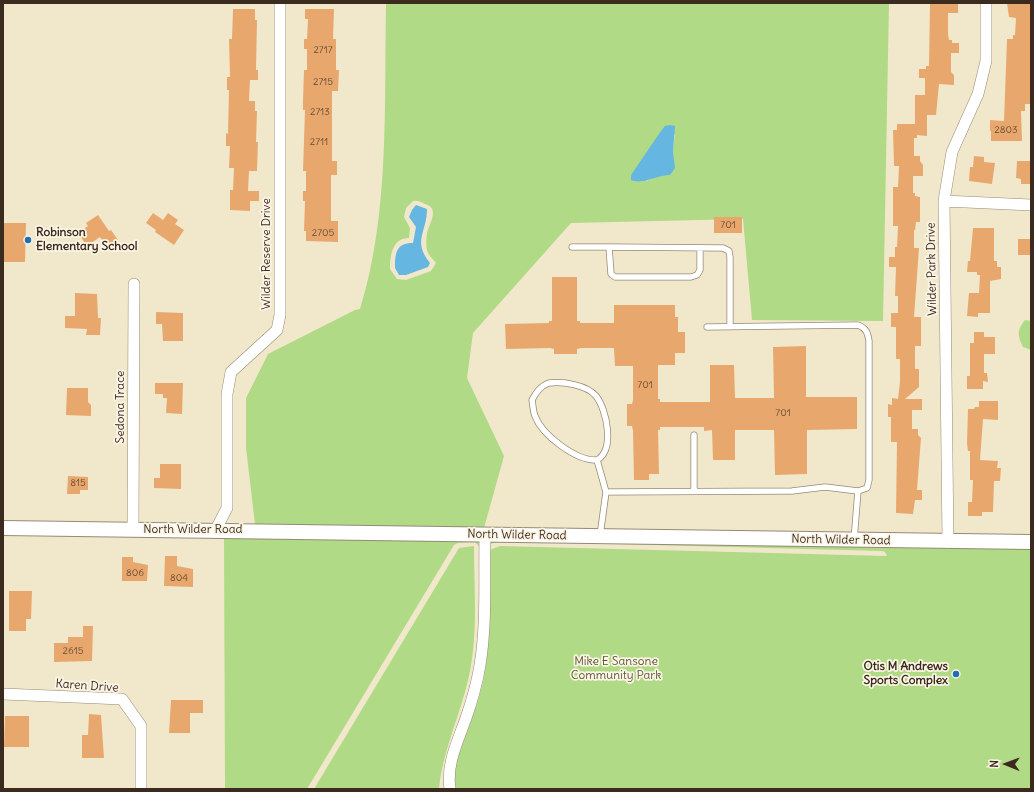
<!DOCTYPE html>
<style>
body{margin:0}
#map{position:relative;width:1034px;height:792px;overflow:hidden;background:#f1e8cc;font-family:Delius,sans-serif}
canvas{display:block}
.frame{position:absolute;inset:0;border:4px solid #3b2a1e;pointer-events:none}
.north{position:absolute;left:986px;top:744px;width:40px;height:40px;-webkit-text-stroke:3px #fcf5e5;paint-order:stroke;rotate:271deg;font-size:11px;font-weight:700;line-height:16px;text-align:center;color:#3b2a1e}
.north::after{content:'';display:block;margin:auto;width:14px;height:18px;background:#3b2a1e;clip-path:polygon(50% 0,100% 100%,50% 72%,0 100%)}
</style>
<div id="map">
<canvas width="1034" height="792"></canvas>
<div class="frame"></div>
<div class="north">N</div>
</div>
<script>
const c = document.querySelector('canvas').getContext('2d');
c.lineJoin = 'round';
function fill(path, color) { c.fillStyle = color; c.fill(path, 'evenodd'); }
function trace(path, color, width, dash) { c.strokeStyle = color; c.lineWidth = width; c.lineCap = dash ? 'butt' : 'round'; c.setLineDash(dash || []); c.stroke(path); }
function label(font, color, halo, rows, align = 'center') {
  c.font = font + ' Delius,sans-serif'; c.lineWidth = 3.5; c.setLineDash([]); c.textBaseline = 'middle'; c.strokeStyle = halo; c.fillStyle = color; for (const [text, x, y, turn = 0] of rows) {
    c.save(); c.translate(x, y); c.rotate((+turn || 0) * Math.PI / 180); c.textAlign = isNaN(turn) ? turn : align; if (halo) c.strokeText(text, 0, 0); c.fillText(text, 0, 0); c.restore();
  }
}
fill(new Path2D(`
 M386,3H889L883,321L752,320L743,219L571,223L473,333L467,378L504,456L484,528L255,524L246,448V398L268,354L355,310L360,309C390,213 384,103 386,3ZM675,134L670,174L662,175L646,181ZM413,201C418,200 421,202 425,204C439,208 431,221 428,230C426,235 426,245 427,250C428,255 433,259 436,263L431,271L406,280L397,279L390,269C390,256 392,238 409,238L410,228L404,217L406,208Z
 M1025,320L1031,321V350L1023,347C1017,335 1017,330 1025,320Z
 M224,535L1031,547V789H456C450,765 463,746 470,724C475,709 481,693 484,677C491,637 488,595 489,554L492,549L500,546L887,556L885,552L882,551L500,541L490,544L484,554L482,641L478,677L472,701L450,763V789H444C448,748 469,712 476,671C483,631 479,588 479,546L475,542L458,543L454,545L307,789H225Z
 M474,546C474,587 478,631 470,671C462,712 443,748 439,789H314L459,548Z`), '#b0da85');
fill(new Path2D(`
 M670,125L675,126L673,152L675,168L670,175C657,175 643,185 631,180V175L661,131L665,126Z
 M416,205L427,209C427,232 412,241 430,263L428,267L406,275H399L395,268C395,253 396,243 413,243L416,227L409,217L412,210Z`), '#65b6e0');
fill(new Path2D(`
 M930,3H958V13H948V34L949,40H952V43H959V53H951V72L954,75V85L939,84L936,115H927V136L917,135V138H914V156H920V161L923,165V176H913V193H915V196L920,197V222H916L915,230H914V248H919L914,317H921V346H915V369H919V387L905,399H922V410H912V429H918V435L921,438L917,490H922V500H915L913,514L896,513L897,442H891V417H888V404L892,405V398L898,399L900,382V359H896V327H891V313H898V296H895L896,267H889V257H895V247H897L898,226H893V187H898L899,166H894L893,130H897V124H915V95H925V78H919V69H926V66H929Z
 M1007,3H1031L1030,104H1025V111H1021L1022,141H991V131H990V120L1004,121L1007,39H1013V35H1015L1016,18L1009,17Z
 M233,9H255V20H257L256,70H258V80H250L249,101H255V111H257L256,142H258L257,171H249L248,191H259V201H250V211L230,210V190H233L234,168H229L230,146H226V133L228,134L229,90H227V77H230L229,39H232Z
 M305,9H334L333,39H336V70H339L338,91H332V161H337V175H331V221H338V242L306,241V231H304L305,201H303V191H306V171H303L305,110H303V100L304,70H307V49H304V39H307L308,19H305Z
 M974,156L984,157V162L995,163L992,184L969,181L970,167H973Z
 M1017,161H1031V184H1021V179L1016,178Z
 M153,213L163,220L168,213L178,220L175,224L184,230L174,245L155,232L156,230L146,223Z
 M98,215L109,231L111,230L118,240L107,247L100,237L87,246L78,233L88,226L86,223Z
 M714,217H742V233H714Z
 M3,223H26L25,262H3Z
 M973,228H994V261H997V267H1001V279L990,281V313H978V317L967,316L969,293H979L980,275H977V272H967L968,261H970Z
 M1018,239H1031V255H1018Z
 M552,277H577V321H580V323H614V305H675V317H678V332H685V353H675V365H658V399H660V402H710V365H734L735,398H774L773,347L806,346V397H857V429L807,430V474L775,475L774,430H735V460H713L712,430L704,431V427H660V430H658L659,474H649V480H634L633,431L632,426H627V404H632L633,400V366H615L614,348H581L577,349V354H554V349L550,348L506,349L505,324L549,323V321H552Z
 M75,293L97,294L98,318H101L100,335H86L87,329L65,328V316H75Z
 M156,312L183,313V341H163L162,324H156Z
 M974,332H984V337H995V354H984V373H987L988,382L983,381V389H967V376H970V343H974Z
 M155,383H183L182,414L166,413L167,398H163V394H155Z
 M67,388H88V402L91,405V416L66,415Z
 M979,401H998V420L983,419L980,460L998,461L997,468H1001L1000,481H994L993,512H982V516H968V502H972L973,480H970V451H968L967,443L968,409H974L975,407H979Z
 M160,464H181V489L154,488V478H160Z
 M68,476L88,477V490H80V494H67Z
 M165,556H177V566L193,569V587L164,586Z
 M122,557H133V562L148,565L147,581H122Z
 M9,591H32L31,619H26V631H9Z
 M83,626H93L92,661L54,662V643H68V637H83Z
 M171,700H203V713H190V733H169Z
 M89,714L101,715L104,758H82V735H88Z
 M5,716H29V747H4Z`), '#e8a86d');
const service = new Path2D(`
 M572,247H609
 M700,248V270L697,275L691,277H615L611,274L609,247L723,248L729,251L730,257V326
 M707,327L858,325C866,328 868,333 869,341V480L867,488L858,491L854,540
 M694,435V491
 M597,460C615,450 607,410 596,396C587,385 562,381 549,383C540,386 536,393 532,400C533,405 533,411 535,416C542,435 576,461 597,460L606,492
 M600,536L606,492L792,491L825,487L858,491`);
const minor = new Path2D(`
 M944,201L1031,205
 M216,529L227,508V394L231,372L277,330L280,315V3
 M133,530L134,284
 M948,542L944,201L952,152L978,94L986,61V3
 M3,694L122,699L141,726V789
 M450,789C446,764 458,741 466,718C472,701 477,683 480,665C487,622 484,577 485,534`);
const tertiary = new Path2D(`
 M3,528L1031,542`);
trace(service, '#968975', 7);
trace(minor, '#968975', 12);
trace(tertiary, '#968975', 16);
trace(service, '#fff', 5.5);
trace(minor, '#fff', 11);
trace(tertiary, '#fff', 14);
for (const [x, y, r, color] of [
 [28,240,4,"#1f6fb2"],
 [956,674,4,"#1f6fb2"]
]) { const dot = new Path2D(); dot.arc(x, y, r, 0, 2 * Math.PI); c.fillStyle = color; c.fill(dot); trace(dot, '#fcf5e5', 1.5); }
label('10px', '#664a32', null, [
 ["2717",323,50],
 ["2715",323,82],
 ["2713",320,112],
 ["2803",1006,130],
 ["2711",319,142],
 ["701",728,225],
 ["2705",323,233],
 ["701",645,385],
 ["701",783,413],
 ["815",78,483],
 ["806",135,573],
 ["804",179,578],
 ["2615",73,651]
]);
label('bold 12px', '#3b2a1e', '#fcf5e5', [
 ["Robinson",36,233],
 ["Elementary School",36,247],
 ["Otis M Andrews",948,667,"right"],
 ["Sports Complex",948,681,"right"]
], 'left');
label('12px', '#3b2a1e', '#fcf5e5', [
 ["Wilder Reserve Drive",267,254,-90],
 ["Wilder Park Drive",932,269,-91],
 ["Sedona Trace",121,407,-90],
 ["North Wilder Road",193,530],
 ["North Wilder Road",517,535,1],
 ["North Wilder Road",841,540,1],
 ["Karen Drive",87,686,4]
]);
label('12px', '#585638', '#fcf5e5', [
 ["Mike E Sansone",616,662],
 ["Community Park",616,676]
]);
</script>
